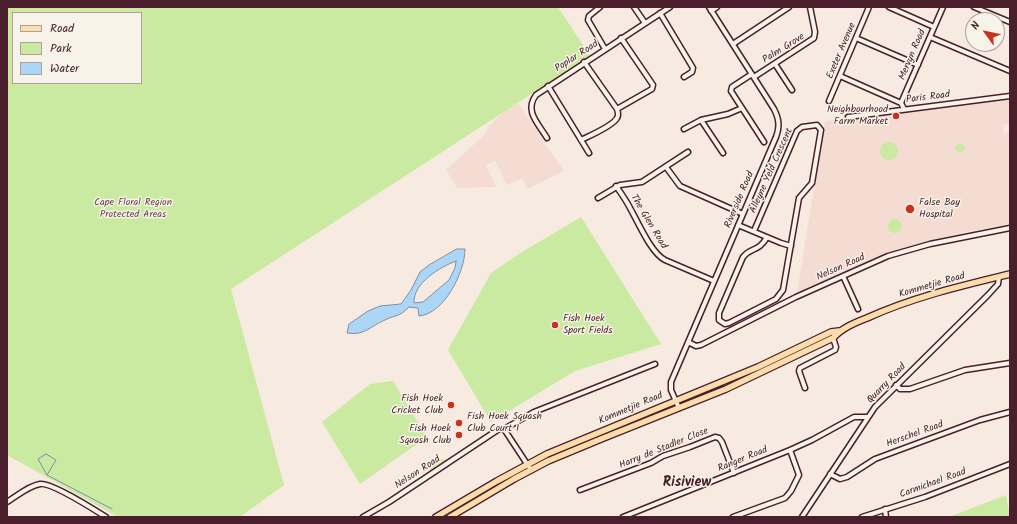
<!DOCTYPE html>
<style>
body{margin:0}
#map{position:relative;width:1017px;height:524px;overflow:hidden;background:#f7eae0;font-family:Kalam,sans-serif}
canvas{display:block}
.frame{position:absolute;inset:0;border:8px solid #4a1f2b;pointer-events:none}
.legend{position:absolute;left:12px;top:12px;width:130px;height:72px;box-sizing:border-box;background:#f7f3e8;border:1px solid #b29e9c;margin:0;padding:5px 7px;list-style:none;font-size:12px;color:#4a1f2b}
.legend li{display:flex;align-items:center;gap:8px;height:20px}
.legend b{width:20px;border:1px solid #b29e9c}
.north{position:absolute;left:965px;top:12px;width:40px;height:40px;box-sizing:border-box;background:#f7f3e8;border:1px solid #b29e9c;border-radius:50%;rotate:303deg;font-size:11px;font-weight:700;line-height:16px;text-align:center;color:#4a1f2b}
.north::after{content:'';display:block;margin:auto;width:14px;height:18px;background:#c8321e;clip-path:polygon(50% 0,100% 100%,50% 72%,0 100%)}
</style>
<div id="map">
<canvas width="1017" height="524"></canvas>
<div class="frame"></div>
<ul class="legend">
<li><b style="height:5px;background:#faddab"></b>Road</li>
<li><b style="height:11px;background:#caeaa2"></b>Park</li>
<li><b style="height:11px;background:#abd6f6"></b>Water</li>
</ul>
<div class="north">N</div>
</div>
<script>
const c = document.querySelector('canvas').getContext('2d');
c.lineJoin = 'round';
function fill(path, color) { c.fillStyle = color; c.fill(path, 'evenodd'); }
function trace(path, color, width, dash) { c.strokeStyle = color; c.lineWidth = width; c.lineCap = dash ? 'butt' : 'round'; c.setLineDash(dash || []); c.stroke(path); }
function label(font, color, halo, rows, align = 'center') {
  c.font = font + ' Kalam,sans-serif'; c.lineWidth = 3; c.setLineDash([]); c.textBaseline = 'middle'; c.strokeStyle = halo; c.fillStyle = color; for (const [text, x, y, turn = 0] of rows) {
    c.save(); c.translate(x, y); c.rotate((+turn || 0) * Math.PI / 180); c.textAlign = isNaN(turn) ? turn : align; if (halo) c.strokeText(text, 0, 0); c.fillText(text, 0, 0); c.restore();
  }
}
fill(new Path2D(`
 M1006,99L1010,102V124L1003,125L1004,133L1010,132V224L947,236L900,249L797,292L825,121Z
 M518,103L564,171L528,189L522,178L507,185L495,161L486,165L496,187L457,188L446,170L484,135L490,125L502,113Z`), '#f4dcd3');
fill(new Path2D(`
 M7,7H558L590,56L231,289L284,485L240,517H118L7,455ZM13,13H141V83H13Z
 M880 151a9 9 0 1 1 18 0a9 9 0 1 1-18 0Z
 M955.5 148a4.5 4.5 0 1 1 9 0a4.5 4.5 0 1 1-9 0Z
 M581,217L661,344L575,371L491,422L448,350L491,273L522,252Z
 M888 226a7 7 0 1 1 14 0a7 7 0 1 1-14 0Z
 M393,381L427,437L360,484L322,422L370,384Z
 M450,458L451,459L430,473L429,472C428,462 436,461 443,459L446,460Z
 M1006,495L1010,517H949Z`), '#caeaa2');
const water = new Path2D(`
 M457,249H465C465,272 444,314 419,316L418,308L409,307C398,318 397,314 385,320C370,326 365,336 347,333L349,324L368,311L380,306L401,304L411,290L420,272L429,265ZM456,261L455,268L449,280L423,302L414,303C413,283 440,267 456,261Z`);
fill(water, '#abd6f6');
trace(water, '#848da5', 1);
trace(new Path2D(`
 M47,475L56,460L46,454L38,459L47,475L112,509`), '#848da5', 1);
const minor = new Path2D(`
 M600,7L589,16L588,20L605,49
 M634,7L645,23
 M889,7L934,27
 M974,7L1010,22
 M711,11L717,7
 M660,13L693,68L692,72L684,77
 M930,37L1010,71
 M856,38L918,65
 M733,44L789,7
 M775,64L792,90
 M752,74L732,87L731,91L764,142
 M840,76L901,103
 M754,77L814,38L815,32L810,7
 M548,86L589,153
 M829,101L869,7
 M617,109L652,89L653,85L621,38
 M904,109L901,103L943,7
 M848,117L1010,96
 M701,120L723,153
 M684,129L701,120L728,114L742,108
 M547,138C538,123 524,111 536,95L670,7
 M581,140C589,136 613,126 617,118C619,115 618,112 617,109L584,62
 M666,167L680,186L743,214
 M616,186C621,193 626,200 630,208C638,222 651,253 665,260L714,281
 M598,198L620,185L642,182L688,152
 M738,225L781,243L791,246
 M754,231L797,131L802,127L817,125L821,130L812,183L799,198L783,290L776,299L729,323L725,324L719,320V313L743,257C751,247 759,252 767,237
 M843,276L858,309
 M688,342L696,346L701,345L796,297L888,256L930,244L1010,228
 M896,385L900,389H910L965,370L1010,363
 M805,388L799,371L800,368L835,350L836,347L833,338
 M679,408L671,390V382L776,137C780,126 779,119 774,109L709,7
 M504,429L531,470
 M830,474L840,479L847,477L875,459L980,420L1010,412
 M580,490L651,463L663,456L690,447L715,437L719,438L722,442L734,473
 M7,502C17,496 28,486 40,484C51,482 95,510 106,517
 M885,509L886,517
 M363,517L389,502L499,429H504L534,412L655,364
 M623,517L790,450L812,440L854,417H867
 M733,517L785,498L791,491L799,475L790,450
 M802,517L875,407L988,295L998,284L999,277
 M862,517L925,497L1010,464`);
const major = new Path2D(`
 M436,517L497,481L547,454L758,367L831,332L839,331
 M450,517L514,479L548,461L601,439L726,389L833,338C842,328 854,323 867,318C913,297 961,286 1010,274`);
trace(minor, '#4a1f2b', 7);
trace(major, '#4a1f2b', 8);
trace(minor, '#f7f3e8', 4);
trace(major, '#faddab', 5.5);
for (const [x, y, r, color] of [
 [896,116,4,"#c8321e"],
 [910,209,5,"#c8321e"],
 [555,325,4,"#c8321e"],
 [451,405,4,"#c8321e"],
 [459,423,4,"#c8321e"],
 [459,435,4,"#c8321e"]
]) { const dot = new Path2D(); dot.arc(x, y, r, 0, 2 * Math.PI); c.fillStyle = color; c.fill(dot); trace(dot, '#f7f3e8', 1.5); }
label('10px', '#4a1f2b', '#f7f3e8', [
 ["Palm Grove",784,49,-32],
 ["Exeter Avenue",842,51,-67],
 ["Mervyn Road",913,55,-67],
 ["Poplar Road",577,57,-33],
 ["Paris Road",928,98,-7],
 ["Alleyne Yeld Crescent",772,171,-66],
 ["Riverside Road",740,200,-67],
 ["The Glen Road",648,222,59],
 ["Nelson Road",841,268,-24],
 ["Kommetjie Road",932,286,-16],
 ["Quarry Road",887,384,-46],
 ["Kommetjie Road",631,409,-23],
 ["Herschel Road",915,435,-20],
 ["Harry de Stadler Close",664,449,-22],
 ["Ranger Road",743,460,-22],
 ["Nelson Road",418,473,-33],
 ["Carmichael Road",933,484,-20]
]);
label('10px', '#4a1f2b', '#f7f3e8', [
 ["Neighbourhood",888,110],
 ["Farm Market",888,122],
 ["False Bay",919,203,"left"],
 ["Hospital",919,215,"left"],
 ["Fish Hoek",563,319,"left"],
 ["Sport Fields",563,331,"left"],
 ["Fish Hoek",443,399],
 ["Cricket Club",443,411],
 ["Fish Hoek Squash",467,417,"left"],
 ["Club Court 1",467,429,"left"],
 ["Fish Hoek",451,429],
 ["Squash Club",451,441]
], 'right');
label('10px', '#644843', '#f7f3e8', [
 ["Cape Floral Region",133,203],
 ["Protected Areas",133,215]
]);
label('bold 14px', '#4a1f2b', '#f7f3e8', [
 ["Risiview",687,484]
]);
</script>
